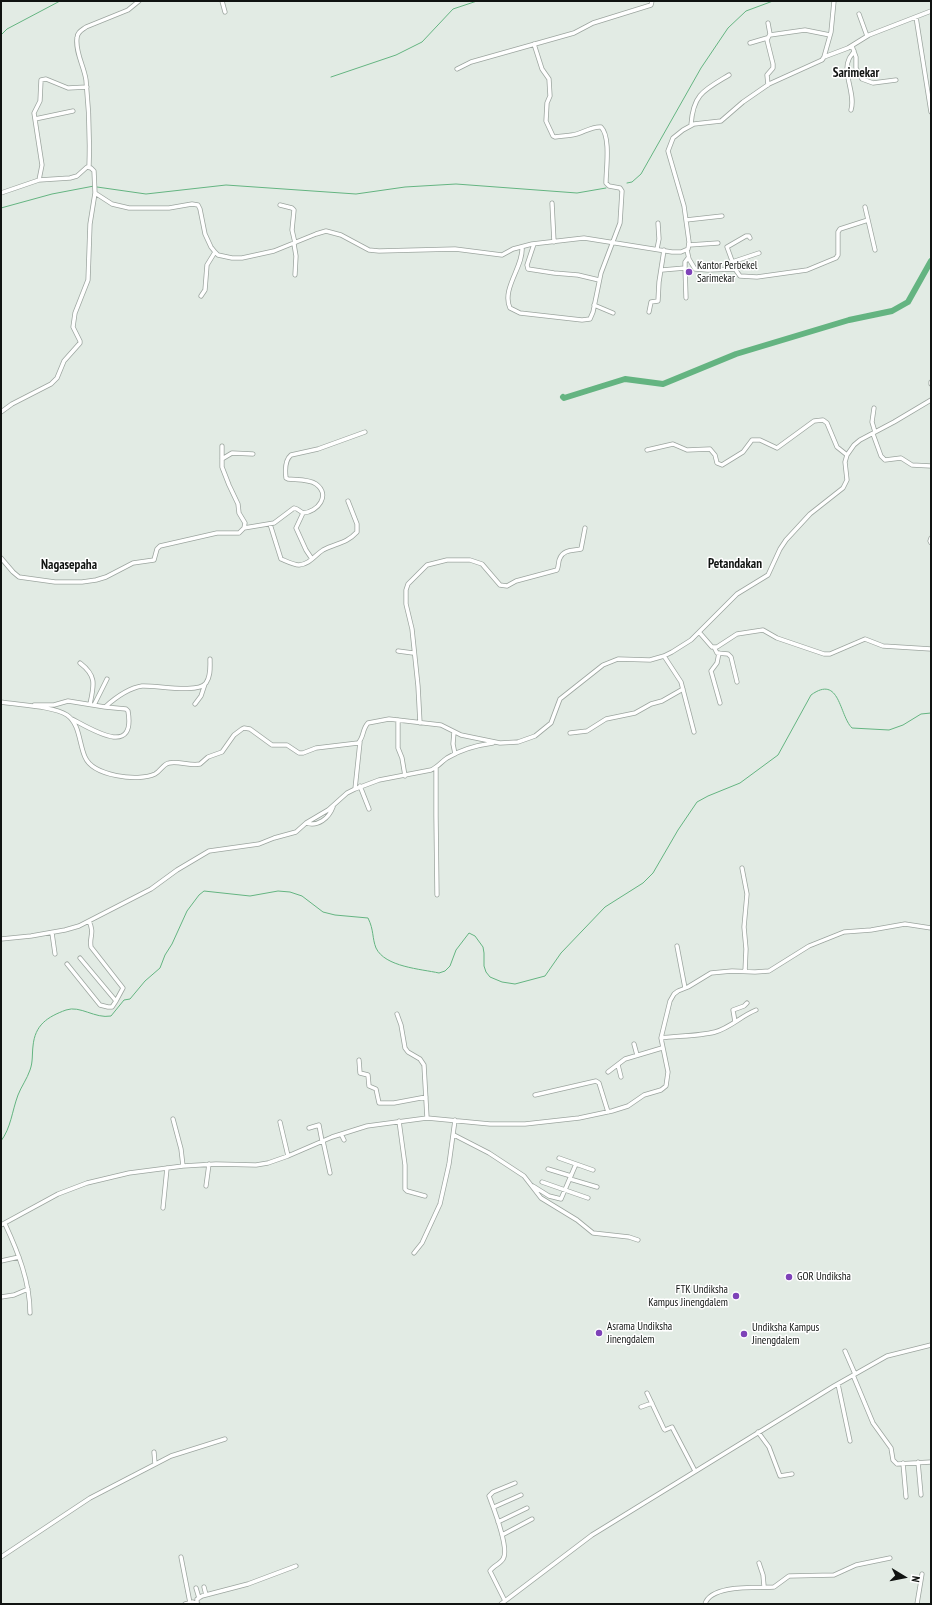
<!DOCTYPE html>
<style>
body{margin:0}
#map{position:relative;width:932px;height:1605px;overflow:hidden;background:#e2ebe4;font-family:"PT Sans Narrow",sans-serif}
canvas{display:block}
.frame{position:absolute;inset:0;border:2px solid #101311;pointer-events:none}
.north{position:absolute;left:884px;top:1557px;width:40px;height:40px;-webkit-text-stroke:3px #fff;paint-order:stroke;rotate:100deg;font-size:11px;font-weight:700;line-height:16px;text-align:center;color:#101311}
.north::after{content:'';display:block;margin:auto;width:14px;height:18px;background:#101311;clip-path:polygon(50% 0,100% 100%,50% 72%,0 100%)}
</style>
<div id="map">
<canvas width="932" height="1605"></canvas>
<div class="frame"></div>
<div class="north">N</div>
</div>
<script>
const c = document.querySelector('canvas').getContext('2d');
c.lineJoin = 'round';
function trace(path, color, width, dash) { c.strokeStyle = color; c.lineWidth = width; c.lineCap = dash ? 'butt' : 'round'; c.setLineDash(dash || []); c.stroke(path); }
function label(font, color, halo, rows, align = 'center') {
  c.font = font + ' "PT Sans Narrow",sans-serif'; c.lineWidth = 3; c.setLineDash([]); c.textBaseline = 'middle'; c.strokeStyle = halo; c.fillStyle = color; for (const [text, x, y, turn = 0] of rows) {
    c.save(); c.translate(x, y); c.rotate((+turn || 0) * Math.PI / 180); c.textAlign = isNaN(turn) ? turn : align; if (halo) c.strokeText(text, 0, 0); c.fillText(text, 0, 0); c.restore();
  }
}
trace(new Path2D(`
 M1,35L7,29L60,1
 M331,77L396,55L422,42L453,9L477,1
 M627,183L632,182L641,174L701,68L728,28L746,11L773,1
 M97,187L146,194L226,185L356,194L405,187L456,184L577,193L606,188
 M1,208L52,194L94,186
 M1,1141C11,1128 12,1111 18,1095C21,1087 27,1079 30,1070C33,1062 32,1054 33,1046C35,1025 47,1017 66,1010C80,1005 95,1019 111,1016L124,1000L130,999L145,981L160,968L165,955L172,944L187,911L199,895L204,891L250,896L278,891L290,892L302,896L323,912L335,915L368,918C374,930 372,938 376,948C385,967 421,969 439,973L445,971L450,966L456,950L469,933L475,936L483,947L484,953V966L486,972L490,977L502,982L515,984L545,976L561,953L605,907L643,883L653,873L678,830L697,802L708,796L740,783L778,755L811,695C840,674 839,715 852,728L889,730L903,725L921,714L931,713`), '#64b481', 1);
trace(new Path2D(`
 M563,397L564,398L625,379L663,384L736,354L849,320L892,311L908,302L931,261`), '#64b481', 6);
const minor = new Path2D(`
 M222,1L225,12
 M859,14L867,36
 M916,17L931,112
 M768,23L770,34L767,40L773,64V68L767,75L768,85
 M770,35L805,30L830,35
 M750,43L767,38
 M852,46L856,57V68L862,79L873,83L896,80
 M824,57L848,48L869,35L931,11
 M457,69L471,62L574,33L593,23L651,5L652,1
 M851,110C856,94 842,73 849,59C850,56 853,54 854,51
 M35,119L73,111
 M691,125C693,94 704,90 729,75
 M89,167C90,138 89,109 86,80C84,66 75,52 77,38C77,32 82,30 86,27L128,10L139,1
 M39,180L42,165L34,113L40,101L41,80L46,79L68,88L87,87
 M1,193L39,180L70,178L77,176L87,167L91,168L94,171L95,193L90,224L88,280L75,313L73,327L80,341V343L64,361L57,378L51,384L12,404L1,412
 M95,193L112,204L129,208H169L192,204L198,205L200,209L205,234L211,247L215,252L218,255L232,258H242L274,251L316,234L326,231L341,235L369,250L379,251L455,249L502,255L513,249L532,244L584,238L672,252H681L688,249L689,242L684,206L668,151L673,138L683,130L694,124L721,121L743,102L769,84L822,60L824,57L831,32L834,1
 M552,203L554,242
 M280,205L292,208L294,210L292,230L295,243
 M865,207L875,250
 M686,220L722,216
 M750,238L749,236H746L727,247L735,269L740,276L757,277L807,270L836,258L838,255V232L840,229L868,220
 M294,244L296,256L295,275
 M534,244L527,265L528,269L554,273L578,275L599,280
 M689,245L718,243
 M522,247C524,266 501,289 510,308L520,313L582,320L590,319L593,312L601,273L620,223L622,191L620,188L609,186L606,183C606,169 611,137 601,127C591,126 582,134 572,135C566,136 561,136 555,137L553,136L546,121L547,103L550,96L549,79L542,69L534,44
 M657,249L659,239L658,223
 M687,250L689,259L695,269L708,270L735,269
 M732,262L759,253
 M662,270L685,268
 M201,296L205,290L207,265L215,252
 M686,298L685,267V262L688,258
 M594,305L613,313
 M649,312L651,302L658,301L659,282L664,250
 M931,382V384
 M874,408L872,422L875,432
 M873,434L881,456L885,460L901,458L912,465L931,466
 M222,446V467L229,485L238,504L239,513L245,523L244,528
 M647,450L673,444L687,450L710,449L715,455L717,463L722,465L743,452L752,440H760L777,448L814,421L823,420L827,423L837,447L847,455
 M222,459L232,453L253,454
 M303,513L296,528L306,550L312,559
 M270,524L281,559C286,561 294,565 299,565C310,564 315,555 323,550C336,543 346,544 357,532V524L348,501
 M931,538L930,541L931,543
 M1,558L13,572L19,577L55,582H82L96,580L106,577L133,563L154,560L157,549L160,546L217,533H239L244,528L274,523L294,508L297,509L303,513C318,512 331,495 316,484C309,479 296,480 288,479L286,478C285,470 285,460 291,455L318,449L365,432
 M699,632L712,647H717L737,634L763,630L777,638L824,654H830L865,639L883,646L931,649
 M714,647L717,653L728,654L731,657L737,682
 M398,651L413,653
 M719,653L717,663L711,671L720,703
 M664,656L681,682L694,732
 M80,663C97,676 94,685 90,704
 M1,702C18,705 53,706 67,715C80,724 79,744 85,757C93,776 138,782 155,774C161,771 163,764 169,763C179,761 190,766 200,764L208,757L222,752L234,735L242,729L244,728L250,729L272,745H287L299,753H303L316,748L358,743C364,738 362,729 368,723L389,719L441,725L461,735L500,743L518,742L535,736L551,723L560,699L603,665L618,659L650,660L664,656L672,652L691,640L737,594L768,575L780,549L786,540L810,514L843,488L847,480L845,462L847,455L854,445L860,440L894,422L931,400
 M195,704L201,696L205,684
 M34,705H54L68,701L105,707C115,698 129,688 142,686C155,685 198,694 206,683C211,676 210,667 210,659
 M94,705L107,679
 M72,719C91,729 136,758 128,711L126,709L105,707
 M398,720V748L402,758L405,776
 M420,723L418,686L412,629L406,604V590L408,584L427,565L447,560H470L482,564L500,585L507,586L516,581L557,570C559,566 558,561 560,558C564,549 573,551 581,549L585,528
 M454,732L453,744L455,754
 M570,733L587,731L606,719L635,713L651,704L662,701L683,689
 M436,768V816L437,895
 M360,786L369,809
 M355,789L360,742
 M306,823C318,827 329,818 333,807
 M742,868L747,894L744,927L746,949L745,972
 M52,933L55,954
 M1,939L31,936L65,930L79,926L151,889L177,870L209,851L259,844L274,838L296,832L306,823L328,810L347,793L355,789L379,780L431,770C438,767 441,762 447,758C460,750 478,745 493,743
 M677,946L685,988
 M80,958L116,1001L123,988L91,947C89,936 95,934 89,921
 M67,964L100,1005L108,1007H112L116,1001
 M397,1014L401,1025L405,1048L408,1052L420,1059L424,1065L427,1118
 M735,1022L733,1010L744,1006L747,1003
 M661,1038C677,1036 700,1036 715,1032C730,1028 741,1016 756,1010
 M634,1044L637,1055
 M359,1060L360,1073L368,1075L369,1086L376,1089L379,1103H394L426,1097
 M618,1065L621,1077
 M608,1072L625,1059L662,1048
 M535,1095L596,1081L599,1083L608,1112
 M173,1119L181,1149L183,1166
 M399,1121L405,1165V1189L407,1191L425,1196
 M280,1122L288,1156
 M309,1128L319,1125L322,1141
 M341,1134L344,1140
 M454,1135L489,1153L524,1176L541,1198L577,1220L593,1233L629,1237L638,1240
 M323,1141L330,1173
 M559,1158L593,1170
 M548,1169L571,1176
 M570,1179L597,1187
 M542,1182L588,1198
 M206,1186L209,1164
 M533,1186L549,1196L561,1199L576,1164
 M163,1208L167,1168
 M5,1224C18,1252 30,1282 30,1313
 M1,1225L58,1194L87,1183L129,1173L183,1166L216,1164L256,1165L268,1163L288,1156L332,1137L367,1126L427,1118L490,1124H525L579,1118L612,1111L628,1106L644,1095L661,1090L666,1086L668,1072L661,1038L670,1001L674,994L678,991L688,987L711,973L732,971L755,972L769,971L809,946L844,932L871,930L905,924L931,928
 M414,1253L422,1243L440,1204L449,1164L455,1120
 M1,1261L19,1257
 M1,1297L14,1295L28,1289
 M845,1351L855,1374
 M853,1375L873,1423L891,1448L893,1460L897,1464L931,1462
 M838,1384L850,1441
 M647,1393L664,1429L665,1430L672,1427L695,1471
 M641,1407L652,1403
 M758,1432L769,1447L780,1476L792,1474
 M154,1452L155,1464
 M918,1462L921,1495
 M903,1463L906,1497
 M494,1507L521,1495
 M498,1522L527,1508
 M502,1535L532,1519
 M1,1557L90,1498L171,1456L225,1439
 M181,1557L190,1603
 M759,1563L763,1575L764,1586
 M204,1587L206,1595
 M196,1588L199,1598
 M505,1601L490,1571C493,1566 500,1564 503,1559C510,1549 493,1507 489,1496L493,1492L515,1483
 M197,1603V1599L202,1596L248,1584L296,1566
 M185,1604L193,1602L198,1604
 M501,1604L592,1535L834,1386L887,1356L931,1345
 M705,1604C711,1584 757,1588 774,1587L789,1576L834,1575L856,1565L890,1558
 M917,1604L922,1574`);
trace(minor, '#9ca59f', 5);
trace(minor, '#fff', 3.5);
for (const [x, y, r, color] of [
 [689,272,4,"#7e42b8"],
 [789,1277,4,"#7e42b8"],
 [736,1296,4,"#7e42b8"],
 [599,1333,4,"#7e42b8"],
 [744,1334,4,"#7e42b8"]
]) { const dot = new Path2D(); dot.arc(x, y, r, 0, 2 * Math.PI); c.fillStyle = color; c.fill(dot); trace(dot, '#fff', 1.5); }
label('11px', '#101311', '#fff', [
 ["Kantor Perbekel",697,266],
 ["Sarimekar",697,279],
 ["GOR Undiksha",797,1277],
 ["FTK Undiksha",728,1290,"right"],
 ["Kampus Jinengdalem",728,1303,"right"],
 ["Asrama Undiksha",607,1327],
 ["Jinengdalem",607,1340],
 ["Undiksha Kampus",752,1328],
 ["Jinengdalem",752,1341]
], 'left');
label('bold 13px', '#101311', '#fff', [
 ["Sarimekar",856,73],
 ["Petandakan",735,564],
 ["Nagasepaha",69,565]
]);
</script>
